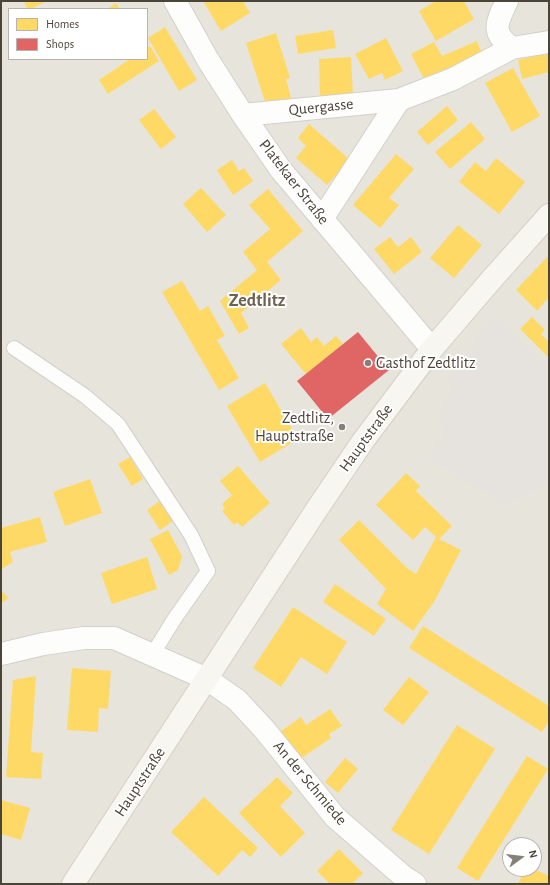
<!DOCTYPE html>
<meta charset="utf-8">
<style>
body{margin:0}
#map{position:relative;width:550px;height:885px;overflow:hidden;background:#f4f2ee;font-family:"Alegreya Sans",sans-serif}
canvas{display:block}
.frame{position:absolute;inset:0;border:2px solid #4b4439;pointer-events:none}
.legend{position:absolute;left:8px;top:8px;width:140px;height:52px;box-sizing:border-box;background:#fff;border:1px solid #b7b4b0;margin:0;padding:5px 7px;list-style:none;font-size:12px;color:#4b4439}
.legend li{display:flex;align-items:center;gap:8px;height:20px}
.legend b{width:20px;border:1px solid #b7b4b0}
.north{position:absolute;left:502px;top:837px;width:40px;height:40px;box-sizing:border-box;background:#fff;border:1px solid #b7b4b0;border-radius:50%;rotate:75deg;font-size:11px;font-weight:700;line-height:16px;text-align:center;color:#4b4439}
.north::after{content:'';display:block;margin:auto;width:14px;height:18px;background:#868178;clip-path:polygon(50% 0,100% 100%,50% 72%,0 100%)}
</style>
<div id="map">
<canvas width="550" height="885"></canvas>
<div class="frame"></div>
<ul class="legend">
<li><b style="height:11px;background:#ffd966"></b>Homes</li>
<li><b style="height:11px;background:#e06666"></b>Shops</li>
</ul>
<div class="north">N</div>
</div>
<script>
const c = document.querySelector('canvas').getContext('2d');
c.lineJoin = 'round';
function fill(path, color) { c.fillStyle = color; c.fill(path, 'evenodd'); }
function trace(path, color, width, dash) { c.strokeStyle = color; c.lineWidth = width; c.lineCap = dash ? 'butt' : 'round'; c.setLineDash(dash || []); c.stroke(path); }
function label(font, color, halo, rows, align = 'center') {
  c.font = font + ' "Alegreya Sans",sans-serif'; c.lineWidth = 4; c.setLineDash([]); c.textBaseline = 'middle'; c.strokeStyle = halo; c.fillStyle = color; for (const [text, x, y, turn = 0] of rows) {
    c.save(); c.translate(x, y); c.rotate((+turn || 0) * Math.PI / 180); c.textAlign = isNaN(turn) ? turn : align; if (halo) c.strokeText(text, 0, 0); c.fillText(text, 0, 0); c.restore();
  }
}
fill(new Path2D(`
 M1,1H549V884H1ZM9,9H147V59H9ZM510,845H534V869H510Z`), '#e7e4dc');
fill(new Path2D(`
 M494,316L549,365V481L508,506L428,459L444,436L439,411L455,389L447,380Z`), '#e6e3df');
fill(new Path2D(`
 M24,1H47L31,9H27Z
 M203,1H243L250,13L221,31Z
 M436,1H464L474,19L436,41L419,11Z
 M116,3L120,9H107Z
 M165,27L197,80L179,91L148,38Z
 M333,30L336,48L298,54L295,36Z
 M276,33L290,78L286,79L291,98L266,105L246,43Z
 M386,38L403,71L385,80L382,73L369,79L355,54Z
 M477,41L483,56L425,81L411,54L434,42L442,56Z
 M150,46L159,61L108,94L99,80L130,59H147V48Z
 M549,53V72L522,79L518,60Z
 M351,57L353,96L320,97L319,59Z
 M513,68L540,116L512,132L485,83Z
 M447,106L458,120L428,145L417,132Z
 M154,109L176,137L161,149L139,120Z
 M471,122L485,139L450,169L435,152Z
 M309,124L350,160L327,185L296,158L306,146L298,138Z
 M396,154L414,169L389,198L399,205L380,228L353,205Z
 M496,158L525,182L499,214L459,182L475,162L486,171Z
 M232,160L239,171L244,168L253,181L233,195L217,170Z
 M201,188L226,215L207,232L183,204Z
 M268,189L303,231L267,262L281,280L241,313L249,328L239,334L220,301L257,270L243,252L270,229L249,205Z
 M458,225L482,245L454,278L430,258Z
 M390,237L398,247L411,237L422,252L394,274L374,249Z
 M549,255V297L537,311L516,290Z
 M182,281L200,311L208,306L225,336L217,340L239,378L219,390L162,292Z
 M532,317L545,330L541,334L549,342V358L520,329Z
 M301,328L311,342L317,337L324,346L336,336L343,344L306,374L281,344Z
 M265,383L298,439L260,462L227,406Z
 M130,457L143,479L132,486L118,464Z
 M238,466L270,503L242,527L237,522L234,525L222,511L225,508L222,504L232,495L220,481Z
 M406,473L420,486L416,491L452,526L439,539L461,550L434,602L413,631L377,604L386,589L339,540L359,520L407,568L416,574L436,537L425,527L413,540L376,505Z
 M90,479L102,513L65,526L53,492Z
 M160,501L173,521L160,530L147,510Z
 M40,517L47,542L10,552L13,562L2,569L1,566V528Z
 M168,530L182,556L178,570L169,575L150,539Z
 M147,557L157,589L112,604L101,573Z
 M335,584L386,619L374,636L323,602Z
 M1,590L8,598L1,604Z
 M293,607L347,642L327,674L301,657L281,687L253,668Z
 M423,626L549,706V721L542,732L409,648Z
 M72,668L111,671L108,709L99,708L98,732L67,730Z
 M36,676L31,752L43,753L41,779L6,777L13,680Z
 M409,677L429,692L403,725L383,710Z
 M330,709L342,726L329,734L331,738L300,759L281,731L301,717L306,725Z
 M457,725L495,749L429,854L391,830Z
 M527,756L548,769L478,881L457,868Z
 M345,758L358,769L338,793L325,782Z
 M277,777L293,793L280,806L305,833L281,857L239,813Z
 M204,797L258,848L250,857L242,850L218,876L171,832Z
 M1,800L30,808L21,840L1,834Z
 M339,849L363,873L352,884H328L329,883L317,871Z
 M525,869H534L549,876V884H518Z`), '#ffd966');
fill(new Path2D(`
 M358,332L389,370L328,419L297,381Z`), '#e06666');
const service = new Path2D(`
 M14,348L85,396L118,424L191,535L208,571L175,618L152,655`);
const minor = new Path2D(`
 M175,1L208,60L243,115L281,170L432,349
 M507,1C497,22 490,32 512,48L549,42
 M243,115L399,100L453,79L512,48
 M322,219L399,100
 M1,654L43,644L84,638H114L207,679L237,700L264,729L335,817L404,877L415,884`);
const secondary = new Path2D(`
 M73,884L317,509L363,441L432,349L492,279L549,215`);
trace(service, '#d2d0cb', 16);
trace(minor, '#d2d0cb', 24);
trace(secondary, '#d3cfc5', 24);
trace(service, '#fdfdfc', 14);
trace(minor, '#fdfdfc', 22);
trace(secondary, '#f7f6f1', 22);
for (const [x, y, r, color] of [
 [368,363,4,"#868178"],
 [342,427,4,"#868178"]
]) { const dot = new Path2D(); dot.arc(x, y, r, 0, 2 * Math.PI); c.fillStyle = color; c.fill(dot); trace(dot, '#fff', 1.5); }
label('16px', '#4b4439', '#fff', [
 ["Quergasse",321,107,-6],
 ["Platekaer Straße",294,182,52],
 ["Hauptstraße",366,438,-54],
 ["Hauptstraße",140,782,-57],
 ["An der Schmiede",310,783,50]
]);
label('16px', '#4b4439', '#fff', [
 ["Gasthof Zedtlitz",376,363],
 ["Zedtlitz,",334,418,"right"],
 ["Hauptstraße",334,436,"right"]
], 'left');
label('bold 18px', '#6e6250', '#fff', [
 ["Zedtlitz",257,301]
]);
</script>
